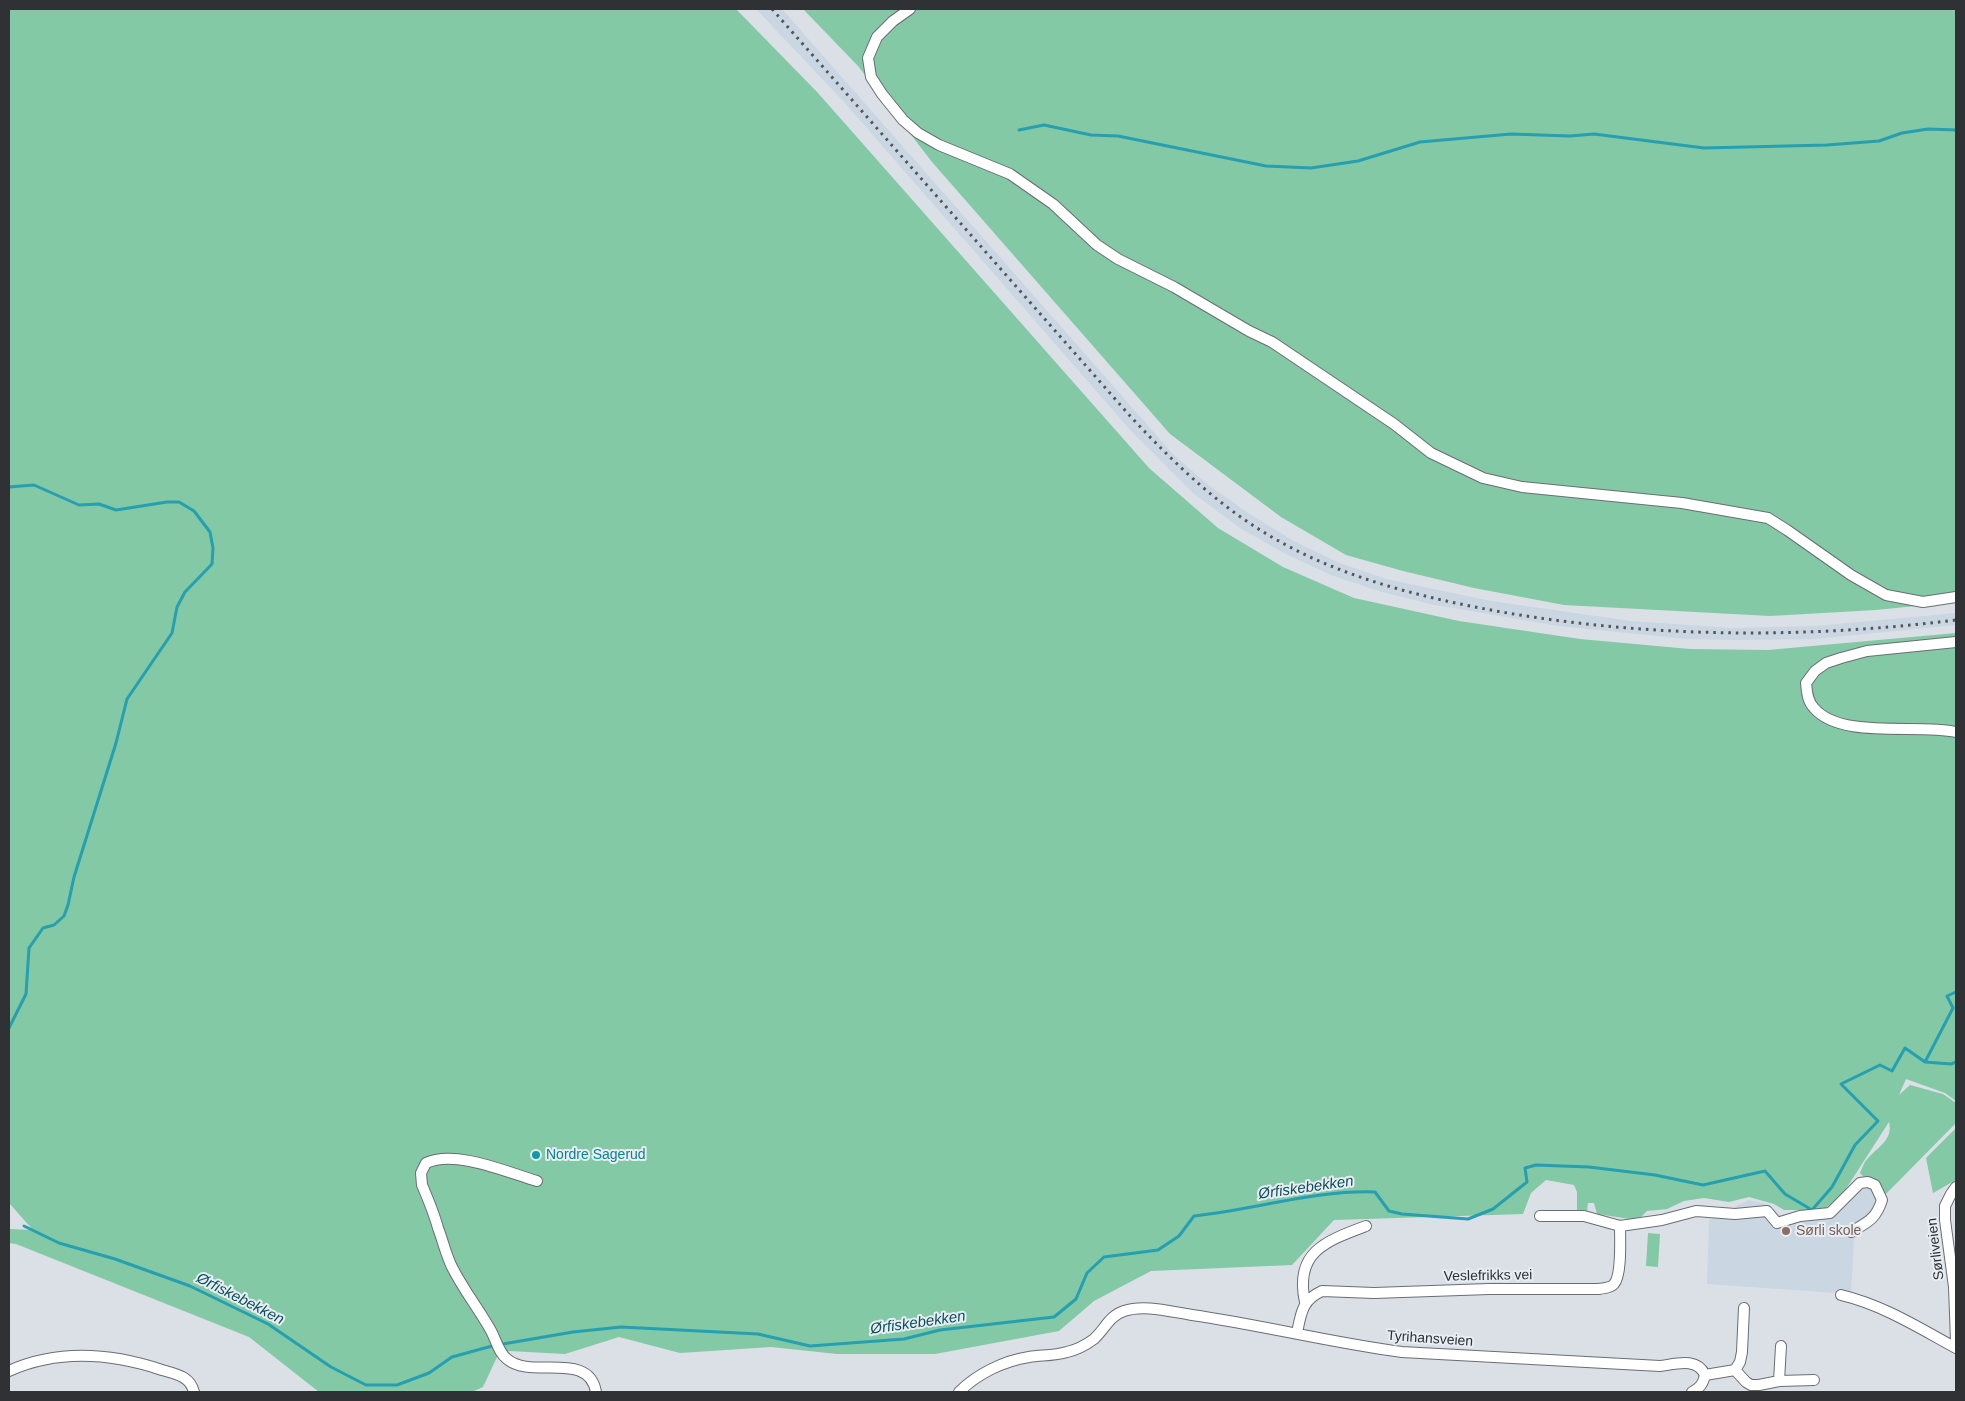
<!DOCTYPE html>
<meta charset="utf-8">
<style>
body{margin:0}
#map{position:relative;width:1965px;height:1401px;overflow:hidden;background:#dae0e6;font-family:Helvetica,sans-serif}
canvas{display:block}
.frame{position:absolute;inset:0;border:10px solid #2f3134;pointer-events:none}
</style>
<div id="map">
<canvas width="1965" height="1401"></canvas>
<div class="frame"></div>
</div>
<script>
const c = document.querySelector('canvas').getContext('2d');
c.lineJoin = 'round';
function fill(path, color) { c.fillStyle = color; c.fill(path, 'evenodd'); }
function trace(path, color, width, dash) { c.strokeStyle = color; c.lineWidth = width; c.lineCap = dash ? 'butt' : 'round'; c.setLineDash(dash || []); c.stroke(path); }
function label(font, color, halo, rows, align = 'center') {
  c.font = font + ' Helvetica,sans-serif'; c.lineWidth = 4; c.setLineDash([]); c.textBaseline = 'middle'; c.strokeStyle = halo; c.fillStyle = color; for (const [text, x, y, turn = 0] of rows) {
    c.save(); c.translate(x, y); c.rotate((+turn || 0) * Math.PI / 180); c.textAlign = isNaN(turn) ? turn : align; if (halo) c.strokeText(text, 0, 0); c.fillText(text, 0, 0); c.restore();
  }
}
fill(new Path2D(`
 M756,9H782L1172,453L1207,484L1251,515L1294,541L1337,562L1386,579L1491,601L1631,621L1732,628L1816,626L1956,613V625L1815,639L1732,640L1687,639L1558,626L1430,604L1382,592L1331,575L1286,554L1240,528L1193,493L1132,432L844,102Z
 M1865,1178L1885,1203L1882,1214L1874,1224L1854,1239L1851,1294L1707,1284L1709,1220L1749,1200L1770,1205L1780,1215L1824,1211Z`), '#cad6e2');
fill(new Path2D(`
 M9,9H736L818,93L1149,468L1218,528L1283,567L1354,598L1459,621L1580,639L1690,649L1768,650L1956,633V1101L1945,1093L1906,1079L1899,1095L1910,1085L1943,1094L1956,1103V1123L1883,1197L1860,1173C1862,1169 1863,1165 1865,1162C1875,1148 1894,1141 1889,1122L1842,1195L1823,1210H1784L1774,1204L1749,1197L1729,1202L1704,1198L1684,1201L1667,1209L1647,1211L1641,1217L1630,1219L1597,1214L1594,1203H1588L1587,1212L1577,1210V1192L1574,1185L1546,1180L1531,1193L1523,1214L1334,1220L1292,1265L1151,1271L1094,1301L1059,1331L935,1354H837L771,1347L680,1353L619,1337L565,1354L509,1351L497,1357L483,1387L472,1392H319L249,1337L16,1244L9,1243V1229L33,1230L9,1203Z
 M803,9H1956V602L1876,610L1770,616L1564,605L1474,588L1403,571L1346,555L1281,517L1170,434L932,162L858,66Z
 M1956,1128V1180L1933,1193L1926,1158Z
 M1648,1233L1660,1234L1658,1267L1646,1266Z`), '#83c9a5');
trace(new Path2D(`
 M1019,130L1044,125L1091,135L1118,136L1266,166L1311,168L1358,161L1420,142L1511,134L1570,136L1594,134L1704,148L1827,145L1879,141L1902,133L1928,129L1956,130
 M9,487L34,485L79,505L99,504L116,510L167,502H179L194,511L210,532L213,548L212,564L185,592L177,607L172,633L127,699L116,743L74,877L68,905L64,916L54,925L43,928L29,948L26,994L9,1028
 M1925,1062L1951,1064L1956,1062
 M24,1226L59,1243L115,1259L190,1286L268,1324L331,1367L366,1385H397L429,1373L452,1357L492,1346
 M503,1344L573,1332L621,1327L758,1334L810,1346L904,1339L940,1330L1054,1317L1076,1299L1087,1273L1104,1257L1158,1250L1179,1236L1194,1216C1254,1210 1314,1190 1375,1192L1389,1211L1402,1214L1468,1219L1493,1209L1527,1182L1525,1168L1536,1165L1589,1167L1655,1175L1703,1185L1765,1171L1785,1194L1812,1210L1832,1187L1855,1145L1878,1121L1841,1084L1880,1065L1892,1071L1905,1048L1925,1062L1953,1008L1947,996L1956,992`), '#269fb0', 3);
const minor = new Path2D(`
 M910,9L893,21L877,37L868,58L871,77L882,94L903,120L918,133L939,145L1010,174L1053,204L1097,245L1118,259L1174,287L1249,331L1272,342L1394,424L1431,453L1483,478L1522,487L1682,503L1768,518L1787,530L1851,575L1886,595L1923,602L1956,597
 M1956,642L1867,651L1841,658L1826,663L1815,671L1806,683C1807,691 1807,701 1814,708C1841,740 1919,723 1956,732
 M537,1181C509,1173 455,1149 426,1163L421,1173L422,1185C428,1199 434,1213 438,1228C443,1241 446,1255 452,1267C463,1289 478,1308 490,1329C496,1339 498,1352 507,1359C531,1380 589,1350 596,1392
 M1956,1187L1951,1194L1945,1206V1220L1954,1287L1956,1341
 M1540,1216H1584L1620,1226L1662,1220L1696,1211L1735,1214L1767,1211L1777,1223L1800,1216L1830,1213L1860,1183L1868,1182L1875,1185L1882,1200C1876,1219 1868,1222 1851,1232
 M1841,1295C1883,1305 1919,1328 1956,1348
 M1305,1302C1294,1252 1326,1241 1366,1226
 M1297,1333C1301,1313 1302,1300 1322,1291L1374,1293L1489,1289H1599C1604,1288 1611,1288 1614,1284C1622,1275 1620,1239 1620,1226
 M1735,1370L1746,1382L1751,1385H1759L1779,1381L1814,1380
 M9,1371C58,1349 111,1353 162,1370C176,1374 190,1376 194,1392
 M1705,1375L1735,1370L1740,1362L1742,1352L1744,1308
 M1779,1381L1781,1346
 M959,1392C977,1374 1003,1361 1029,1357C1041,1355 1054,1356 1067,1352C1076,1350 1086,1345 1094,1339C1105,1329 1109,1316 1124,1311C1145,1304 1171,1312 1192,1315C1262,1325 1332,1343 1402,1352L1660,1366C1676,1364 1697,1357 1705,1375
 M1692,1392C1700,1388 1703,1384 1705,1375`);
trace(minor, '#696e73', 12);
trace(minor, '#fff', 10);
trace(new Path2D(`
 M772,9L1131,417C1175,464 1220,508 1277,540C1344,578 1420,597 1496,611C1649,638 1802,639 1956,620`), '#525559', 3, [2.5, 5]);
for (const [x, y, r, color] of [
 [536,1155,5,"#0f9aa8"],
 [1786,1231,5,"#8d6e63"]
]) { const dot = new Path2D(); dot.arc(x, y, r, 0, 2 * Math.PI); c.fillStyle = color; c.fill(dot); trace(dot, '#e7edf3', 2); }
label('14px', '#0d838f', '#e7edf3', [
 ["Nordre Sagerud",546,1155]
], 'left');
label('14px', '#785e54', '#e7edf3', [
 ["Sørli skole",1796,1231]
], 'left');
label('14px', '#2f3134', '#e7edf3', [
 ["Sørliveien",1936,1249,-97],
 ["Veslefrikks vei",1488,1276,-1],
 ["Tyrihansveien",1430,1339,4]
]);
label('italic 15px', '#0d5059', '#e7edf3', [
 ["Ørfiskebekken",1306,1188,-8],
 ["Ørfiskebekken",240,1299,27],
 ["Ørfiskebekken",918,1323,-8]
]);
</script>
